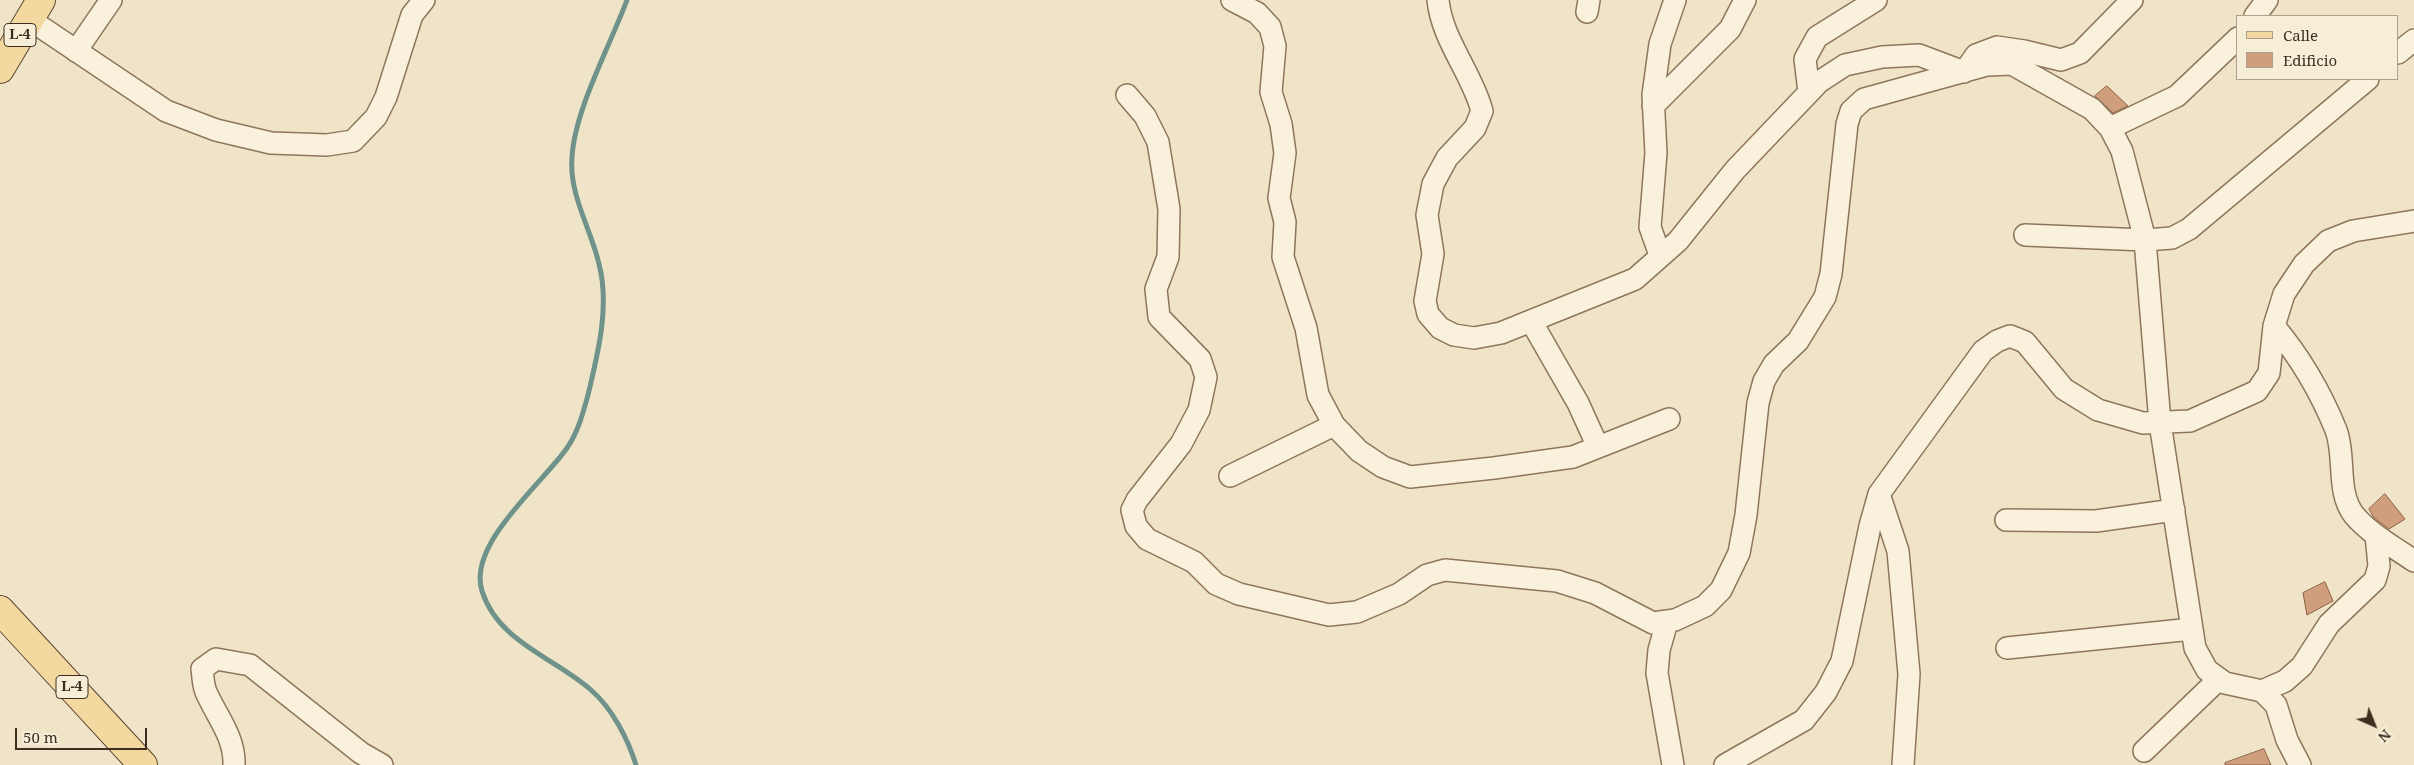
<!DOCTYPE html>
<style>
body{margin:0}
#map{position:relative;width:2414px;height:765px;overflow:hidden;background:#f0e4c8;font-family:"Noto Serif",serif}
canvas{display:block}
.legend{position:absolute;left:2236px;top:15px;width:162px;height:65px;box-sizing:border-box;background:#f7eed8;border:1px solid #ada18e;margin:0;padding:6px 9px;list-style:none;font-size:15px;color:#3d2e20}
.legend li{display:flex;align-items:center;gap:10px;height:25px}
.legend b{width:25px;border:1px solid #ada18e}
.north{position:absolute;left:2349px;top:700px;width:50px;height:50px;-webkit-text-stroke:4px #f7eed8;paint-order:stroke;rotate:136deg;font-size:14px;font-weight:700;line-height:20px;text-align:center;color:#3d2e20}
.north::after{content:'';display:block;margin:auto;width:18px;height:22px;background:#3d2e20;clip-path:polygon(50% 0,100% 100%,50% 72%,0 100%)}
.scale{position:absolute;left:15px;top:728px;width:132px;height:22px;box-sizing:border-box;border:2px solid #3d2e20;border-top:0;padding-left:6px;font-size:15px;line-height:18px;white-space:nowrap;color:#3d2e20;-webkit-text-stroke:4px #f7eed8;paint-order:stroke}
</style>
<div id="map">
<canvas width="2414" height="765"></canvas>
<ul class="legend">
<li><b style="height:6px;background:#f3d9a0"></b>Calle</li>
<li><b style="height:14px;background:#cf9f7d"></b>Edificio</li>
</ul>
<div class="north">N</div>
<div class="scale">50 m</div>
</div>
<script>
const c = document.querySelector('canvas').getContext('2d');
c.lineJoin = 'round';
function trace(path, color, width, dash) { c.strokeStyle = color; c.lineWidth = width; c.lineCap = dash ? 'butt' : 'round'; c.setLineDash(dash || []); c.stroke(path); }
function fill(path, color) { c.fillStyle = color; c.fill(path, 'evenodd'); }
function label(font, color, halo, rows, align = 'center') {
  c.font = font + ' "Noto Serif",serif'; c.lineWidth = 4; c.setLineDash([]); c.textBaseline = 'middle'; c.strokeStyle = halo; c.fillStyle = color; for (const [text, x, y, turn = 0] of rows) {
    c.save(); c.translate(x, y); c.rotate((+turn || 0) * Math.PI / 180); c.textAlign = isNaN(turn) ? turn : align; if (halo) c.strokeText(text, 0, 0); c.fillText(text, 0, 0); c.restore();
  }
}
trace(new Path2D(`
 M627,0C610,46 574,111 572,158C569,195 591,229 599,264C610,306 598,353 588,395C583,413 578,432 567,448C543,483 467,544 482,591C498,642 555,658 591,690C612,708 628,739 636,765`), '#6f938a', 5);
const building = new Path2D(`
 M2107,86L2128,106L2113,113L2095,96Z
 M2385,494L2405,519L2389,529L2374,518L2369,509Z
 M2325,582L2333,601L2307,615L2303,593Z
 M2264,749L2271,765H2225V763Z`);
fill(building, '#cf9f7d');
trace(building, '#8d5f41', 1);
const minor = new Path2D(`
 M1232,0L1257,13L1270,27L1275,46L1271,92L1281,124L1285,153L1279,198L1285,222L1283,257L1306,328L1318,395L1334,425L1359,451L1383,467L1410,477L1494,468L1573,457L1669,419
 M1438,0C1442,40 1472,73 1482,111L1475,128L1447,158L1433,184L1427,215L1433,254L1425,301L1428,314L1440,328L1454,335L1474,338L1501,333L1635,279L1678,241L1735,170L1819,82L1845,65L1882,57L1919,55L1964,72
 M1587,12L1589,0
 M2255,16L2267,0
 M29,19L166,111L216,130L271,143L327,145L353,141L376,117L386,97L412,15L424,0
 M76,51L111,0
 M2398,53L2414,40
 M1967,68L1976,55L1997,47L2024,51L2061,60L2080,53L2132,0
 M1809,92L1805,59L1817,37L1876,0
 M1127,95L1145,116L1158,142L1169,209L1168,257L1156,289L1159,317L1200,359L1206,377L1199,410L1181,444L1137,500L1132,510L1136,526L1147,539L1194,562L1216,584L1239,594L1329,615L1357,612L1399,594L1427,575L1445,570L1557,581L1595,593L1653,623L1675,620L1705,606L1721,590L1739,553L1746,515L1758,403L1764,381L1774,364L1798,341L1825,297L1831,274L1847,124L1851,111L1864,99L1987,65L2012,64L2092,109L2110,128L2122,151L2145,240L2160,423L2195,648L2207,670L2225,683L2262,691L2276,705L2287,740L2300,765
 M1653,106L1730,29L1745,0
 M2110,128L2177,96L2238,38
 M2025,235L2145,240L2172,238L2189,229L2368,79
 M1660,255L1650,227L1656,153L1653,95L1660,44L1675,0
 M1531,321L1578,403L1598,447
 M2274,326C2300,357 2321,393 2336,430C2346,456 2336,492 2354,515C2370,534 2394,547 2414,561
 M1230,476L1334,425
 M1879,494L1898,551L1909,674L1903,765
 M2006,520L2096,521L2174,510
 M1667,622L1659,650L1657,673L1673,765
 M2007,648L2192,629
 M2262,691L2285,681L2302,666L2329,624L2375,580L2379,566L2376,535
 M2144,751L2219,679
 M234,765C235,737 217,717 206,692C203,685 203,676 202,669L216,659L250,665L361,753L382,765
 M1725,765L1804,720L1826,692L1842,661L1870,526L1879,494L1983,351L1997,341L2010,336L2025,342L2064,389L2098,410L2143,423L2190,421L2257,391L2269,373L2274,326L2284,294L2304,264L2328,241L2353,231L2414,221`);
const major = new Path2D(`
 M0,69L41,0
 M0,610L143,765`);
trace(minor, '#8d765c', 24);
trace(major, '#5b4430', 30);
trace(minor, '#faf1dc', 21);
trace(major, '#f3d9a0', 28);
for (const [x, y, w] of [
 [20,35,32],
 [72,687,32]
]) { const box = new Path2D(); box.roundRect(x - w / 2, y - 11.5, w, 23, 4); c.fillStyle = '#f7eed8'; c.fill(box); trace(box, '#3d2e20', 1); }
label('bold 14px', '#3d2e20', null, [
 ["L-4",20,35],
 ["L-4",72,687]
]);
</script>
